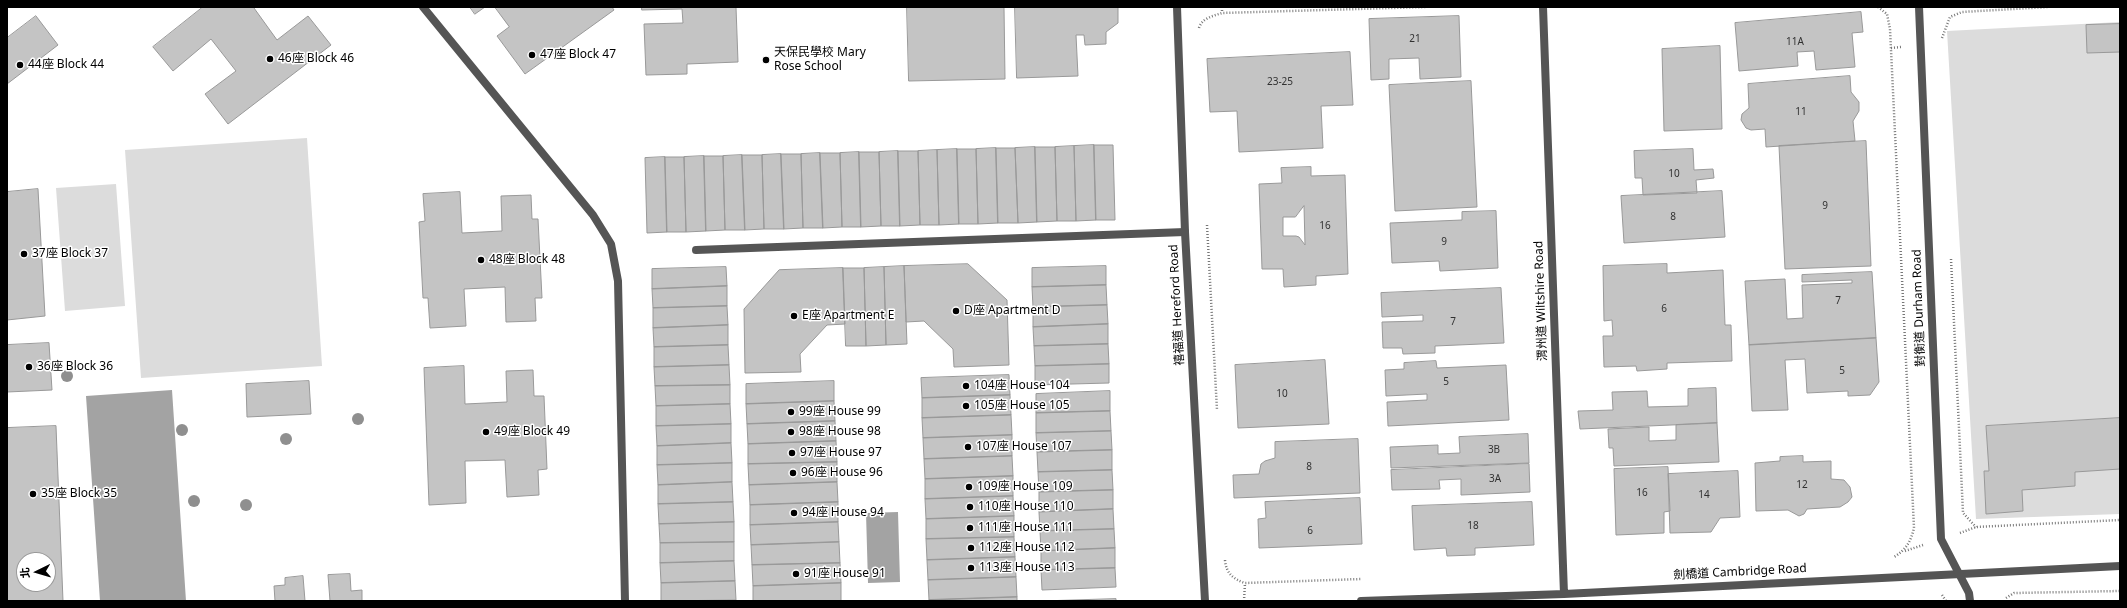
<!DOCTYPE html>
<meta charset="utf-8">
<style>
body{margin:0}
#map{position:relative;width:2127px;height:608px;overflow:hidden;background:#fff;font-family:"Noto Sans","Noto Sans TC",sans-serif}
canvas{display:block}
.frame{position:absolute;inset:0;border:8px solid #000;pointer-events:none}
.north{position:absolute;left:16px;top:552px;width:40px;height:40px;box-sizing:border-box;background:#fff;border:1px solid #999;border-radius:50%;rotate:265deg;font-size:11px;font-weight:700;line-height:16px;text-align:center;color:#000}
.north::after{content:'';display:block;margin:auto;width:14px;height:18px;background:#000;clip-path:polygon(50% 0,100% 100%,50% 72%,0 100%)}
</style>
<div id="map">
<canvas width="2127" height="608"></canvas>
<div class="frame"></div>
<div class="north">北</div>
</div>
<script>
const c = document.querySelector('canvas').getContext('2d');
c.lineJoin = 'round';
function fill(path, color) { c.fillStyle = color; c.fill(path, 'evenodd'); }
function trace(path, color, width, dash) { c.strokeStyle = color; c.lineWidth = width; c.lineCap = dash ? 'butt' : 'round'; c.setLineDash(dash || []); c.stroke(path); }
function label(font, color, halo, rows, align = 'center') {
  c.font = font + ' "Noto Sans","Noto Sans TC",sans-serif'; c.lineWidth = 3; c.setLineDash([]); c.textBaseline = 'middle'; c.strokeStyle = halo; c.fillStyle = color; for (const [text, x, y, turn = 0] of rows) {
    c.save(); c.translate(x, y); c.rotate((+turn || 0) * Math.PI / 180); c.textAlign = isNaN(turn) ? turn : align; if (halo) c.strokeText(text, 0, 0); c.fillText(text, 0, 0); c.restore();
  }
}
fill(new Path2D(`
 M2120,22V514L1976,519L1947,31Z
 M307,138L322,366L141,378L125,150Z
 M116,184L125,306L65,311L56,188Z`), '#dcdcdc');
fill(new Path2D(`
 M172,390L186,601H100L86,396Z
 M898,512L900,582L868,583L866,513Z`), '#a3a3a3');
const building = new Path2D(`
 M203,7H255L254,8L277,40L308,16L331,45L228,124L205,94L236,71L211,39L173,71L153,47Z
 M470,7H485L475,14Z
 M495,7H612L614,10L525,74L497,36L509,27Z
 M642,7H736L738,62L687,64V74L646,75L644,24L683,23L682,9L642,10Z
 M907,7H1004L1005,79L909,81Z
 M1015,7H1118V23L1106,32V44L1085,45L1084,35H1076L1078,76L1017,78Z
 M1861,12L1863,32L1852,33L1855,67L1816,70L1814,51L1797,52L1798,66L1739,71L1735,23Z
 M36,16L58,45L7,84V38Z
 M1459,16L1461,77L1420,79L1419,58L1389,59V79L1371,80L1369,19Z
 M2120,24V52L2087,53L2086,25Z
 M1720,46L1722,129L1664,131L1662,49Z
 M1350,52L1353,105L1321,106L1323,148L1239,152L1237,111L1210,112L1207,59Z
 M1850,76L1851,92L1859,102V111L1853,121L1855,141L1766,147L1765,129L1751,130L1746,128L1741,120L1742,114L1749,108L1748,84Z
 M1471,81L1477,207L1395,211L1389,85Z
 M1866,141L1871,266L1785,269L1779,146Z
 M1094,145L1096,220L1076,221L1074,146Z
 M1094,145H1113L1115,220H1096Z
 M1074,146L1076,221H1057L1055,147Z
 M1035,147L1037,222L1018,223L1015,148Z
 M1035,147H1055L1057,221L1037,222Z
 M996,148L998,223L978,224L976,149Z
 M996,148H1015L1018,223H998Z
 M957,149L959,224L939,225L937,150Z
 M957,149H976L978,224H959Z
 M1693,149L1694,170L1713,169L1714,178L1696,180L1697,193L1643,195L1642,178H1635L1634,151Z
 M937,150L939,225H920L918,151Z
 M898,151L900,226H881L879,152Z
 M898,151H918L920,225L900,226Z
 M859,152L861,227H842L840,153Z
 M859,152H879L881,226L861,227Z
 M820,153L823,228H803L801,154Z
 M820,153H840L842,227L823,228Z
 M781,154L784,229H764L762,155Z
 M781,154H801L803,228L784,229Z
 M742,155L745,230H725L723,156Z
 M742,155H762L764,229L745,230Z
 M704,156L706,231L686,232L684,157Z
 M704,156H723L725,230L706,231Z
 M665,157L667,232L647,233L645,158Z
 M665,157H684L686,232H667Z
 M1311,167V176L1345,175L1348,274L1316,276V285L1284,287L1283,269H1262L1259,184L1282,183L1281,168ZM1304,206L1305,245L1299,237L1296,236H1283V217H1295Z
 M38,189L45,316L7,320V192Z
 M1722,191L1725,237L1624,243L1621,196Z
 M460,192L462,233L502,231L501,196L531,195L532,219H538L542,298H535L536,321L506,322L505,287L464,289L466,326L430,328L428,298H423L419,222L425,221L423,194Z
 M1496,211L1498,268L1440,271L1439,261L1392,263L1390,223L1462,220V212Z
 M968,264L1007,300L1009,365L954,367L953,349L924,321L906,322L904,266Z
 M1667,264V273L1723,270L1725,325H1731L1732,361L1667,363V369L1637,371L1636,366L1604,367L1603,336H1613L1612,320L1604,321L1603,266Z
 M904,266L907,344L886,345L884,267Z
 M1106,266V285L1032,287V268Z
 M726,267L727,286L652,289V269Z
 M884,267L886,345L866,346L864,268Z
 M843,268H864L866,346H846Z
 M843,268L845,324L827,325L800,354L801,372L745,373L744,309L779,270Z
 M1872,272L1876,338L1749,345L1745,281L1785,279L1787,319L1803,318L1802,285L1852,283V280L1802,282V275Z
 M1106,285L1107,305L1033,307L1032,287Z
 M727,286V306L653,308L652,289Z
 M1501,288L1504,343L1435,346V353L1403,354L1402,348H1383L1382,322L1423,321V315L1382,317L1381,293Z
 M1107,305L1108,324L1033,327V307Z
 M727,306L728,325L653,328V308Z
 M1108,324V344L1034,346L1033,327Z
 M728,325V345L654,347L653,328Z
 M1876,338L1879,382L1870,395L1848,396V391L1807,393L1805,359L1785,360L1788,410L1752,411L1749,345Z
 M49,343L52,390L7,392V345Z
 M1108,344L1109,364L1035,366L1034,346Z
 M728,345L729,365L654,367V347Z
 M1325,360L1329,424L1238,428L1235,365Z
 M1436,361L1437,368L1506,365L1509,420L1388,426L1387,402L1427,400V394L1386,396L1385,370L1404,369V363Z
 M1109,364V383L1035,385V366Z
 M729,365L730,385L655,386L654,367Z
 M464,366L465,404L507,402L506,371L533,370L534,396H544L547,469L538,470L539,495L507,497L505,460L465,461L466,503L429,505L424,368Z
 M1009,375L1010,395L922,398L921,378Z
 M309,381L311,414L247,417L246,384Z
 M834,381V401L746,404V384Z
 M730,385V404L656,406L655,386Z
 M1716,388L1717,423L1580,429L1578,411L1613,410L1612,392L1647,391L1648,407L1688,406V389Z
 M1110,391V411L1036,413V394Z
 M1010,395L1011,415L922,418V398Z
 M834,401L835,421L747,424L746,404Z
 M730,404L731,424L656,426V406Z
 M1110,411L1111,431L1036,433V413Z
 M1011,415L1012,435L923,438L922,418Z
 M2120,418V469L2075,472V486L2022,490L2023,511L1986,514L1984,471H1989L1986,426Z
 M835,421L836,441L748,444L747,424Z
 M1717,423L1719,462L1614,466L1613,448H1609L1608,429L1649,427V441L1676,440V425Z
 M731,424V443L657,446L656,426Z
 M56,426L63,601H7V428ZM24,560H48V584H24Z
 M1111,431L1112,450L1037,452L1036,433Z
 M1528,434L1529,463L1391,468L1390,447L1438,445V454L1460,453L1459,437Z
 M1012,435V456L924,459L923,438Z
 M1358,439L1360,493L1234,498L1233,475L1259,474L1261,464L1265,461L1275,458V442Z
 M836,441L837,462L748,464V444Z
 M731,443L732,463L657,465V446Z
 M1112,450V470L1038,472L1037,452Z
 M1012,456L1013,476L925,479L924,459Z
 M1803,456V462L1831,461V479L1844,480L1850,487L1852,497L1848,502L1840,507L1807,509L1804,514L1799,516L1788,510L1756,511L1755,463L1780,461V457Z
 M837,462V482L749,485L748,464Z
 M732,463V482L658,485L657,465Z
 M1529,464L1530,492L1461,495V479L1439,480L1440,489L1392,490L1391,470Z
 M1668,467L1670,511L1664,512V533L1616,535L1614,469Z
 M1112,470L1113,490L1039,492L1038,472Z
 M1738,471L1740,517L1720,518L1711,532L1670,533L1668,474Z
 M1013,476V496L925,499V479Z
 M732,482L733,502L658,504V485Z
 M837,482L838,502L750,505L749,485Z
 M1113,490V509L1039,512V492Z
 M1013,496L1014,516L926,519L925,499Z
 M1360,498L1362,544L1259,548L1258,519L1266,518L1265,502Z
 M733,502L734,522L659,524L658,504Z
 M838,502V522L750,525V505Z
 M1532,502L1534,545L1475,548V555L1447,556L1446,548L1414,550L1412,506Z
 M1113,509L1114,529L1040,531L1039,512Z
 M1014,516V537L926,539V519Z
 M734,522V542L660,543L659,524Z
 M838,522L839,542L751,545L750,525Z
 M1114,529L1115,548L1041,551L1040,531Z
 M1014,537L1015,557L927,560L926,539Z
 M734,542V561L660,563V543Z
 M839,542L840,563L752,565L751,545Z
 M1115,548V568L1041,570V551Z
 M1015,557L1016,577L928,580L927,560Z
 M734,561L735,581L661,583L660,563Z
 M840,563L841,583L753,586L752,565Z
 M1115,568L1116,587L1042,590L1041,570Z
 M350,574L351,591L362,590V601H330L328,575Z
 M303,576L305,601H275L274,586L285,585V578Z
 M1016,577L1017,597L929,600L928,580Z
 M735,581L736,600L661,601V583Z
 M841,583V601H753V586Z
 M1017,597V601H929V600Z
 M1116,599V601H1042Z`);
fill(building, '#c4c4c4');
trace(building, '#999', 1);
trace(new Path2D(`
 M1222,7V13
 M1878,7L1887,14L1890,29L1914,528C1911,541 1906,550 1894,557
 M1199,28C1202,18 1213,16 1222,13L1426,7
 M1942,38L1950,17L1962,12L2048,7
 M1891,48L1901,47
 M1207,225L1217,410
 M1951,259L1963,513L1976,527
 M1960,533L1976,527L2120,520
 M1905,551L1923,545
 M1225,560C1226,573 1233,579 1245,583L1361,579
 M1942,595L1946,601
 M1244,601L1245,583
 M2006,601V598L2014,593L2120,591`), '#777', 2.5, [1, 2]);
trace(new Path2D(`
 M423,7L593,215L611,244L618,281L625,601
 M696,250L1185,232`), '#555', 8);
trace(new Path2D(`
 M1543,7L1564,594
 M1361,601L1564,594L2120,566`), '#555', 8);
trace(new Path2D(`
 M1177,7L1185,232L1205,601
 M1919,7L1941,539L1969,593L1970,601`), '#555', 8);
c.fillStyle = '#8f8f8f';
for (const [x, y] of [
 [67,376],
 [358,419],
 [182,430],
 [286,439],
 [194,501],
 [246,505]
]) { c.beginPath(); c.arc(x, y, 6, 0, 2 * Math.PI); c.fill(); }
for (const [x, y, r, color] of [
 [532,55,4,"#000"],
 [270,59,4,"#000"],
 [766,60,4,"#000"],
 [20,65,4,"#000"],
 [24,254,4,"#000"],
 [481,260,4,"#000"],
 [956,311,4,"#000"],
 [794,316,4,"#000"],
 [29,367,4,"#000"],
 [966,386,4,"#000"],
 [966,406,4,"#000"],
 [791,412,4,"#000"],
 [486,432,4,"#000"],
 [791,432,4,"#000"],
 [968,447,4,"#000"],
 [792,453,4,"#000"],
 [793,473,4,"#000"],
 [969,487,4,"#000"],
 [33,494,4,"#000"],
 [970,507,4,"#000"],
 [794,513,4,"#000"],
 [970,528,4,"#000"],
 [971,548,4,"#000"],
 [971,568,4,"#000"],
 [796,574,4,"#000"]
]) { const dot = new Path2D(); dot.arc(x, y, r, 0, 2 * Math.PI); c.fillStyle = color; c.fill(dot); trace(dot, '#fff', 1.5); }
label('10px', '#313131', null, [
 ["21",1415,39],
 ["11A",1795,42],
 ["23-25",1280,82],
 ["11",1801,112],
 ["10",1674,174],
 ["9",1825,206],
 ["8",1673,217],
 ["16",1325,226],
 ["9",1444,242],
 ["7",1838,301],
 ["6",1664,309],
 ["7",1453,322],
 ["5",1842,371],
 ["5",1446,382],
 ["10",1282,394],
 ["3B",1494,450],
 ["8",1309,467],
 ["3A",1495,479],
 ["12",1802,485],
 ["16",1642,493],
 ["14",1704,495],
 ["18",1473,526],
 ["6",1310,531]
]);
label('12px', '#000', '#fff', [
 ["天保民學校 Mary",774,53],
 ["Rose School",774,67],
 ["47座 Block 47",540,55],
 ["46座 Block 46",278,59],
 ["44座 Block 44",28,65],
 ["37座 Block 37",32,254],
 ["48座 Block 48",489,260],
 ["D座 Apartment D",964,311],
 ["E座 Apartment E",802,316],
 ["36座 Block 36",37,367],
 ["104座 House 104",974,386],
 ["105座 House 105",974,406],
 ["99座 House 99",799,412],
 ["49座 Block 49",494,432],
 ["98座 House 98",799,432],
 ["107座 House 107",976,447],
 ["97座 House 97",800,453],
 ["96座 House 96",801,473],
 ["109座 House 109",977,487],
 ["35座 Block 35",41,494],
 ["110座 House 110",978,507],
 ["94座 House 94",802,513],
 ["111座 House 111",978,528],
 ["112座 House 112",979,548],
 ["113座 House 113",979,568],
 ["91座 House 91",804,574]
], 'left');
label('12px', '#000', '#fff', [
 ["渭州道 Wiltshire Road",1541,301,-92],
 ["禧福道 Hereford Road",1177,305,-93],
 ["對衡道 Durham Road",1919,308,-92],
 ["劍橋道 Cambridge Road",1740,572,-3]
]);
</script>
